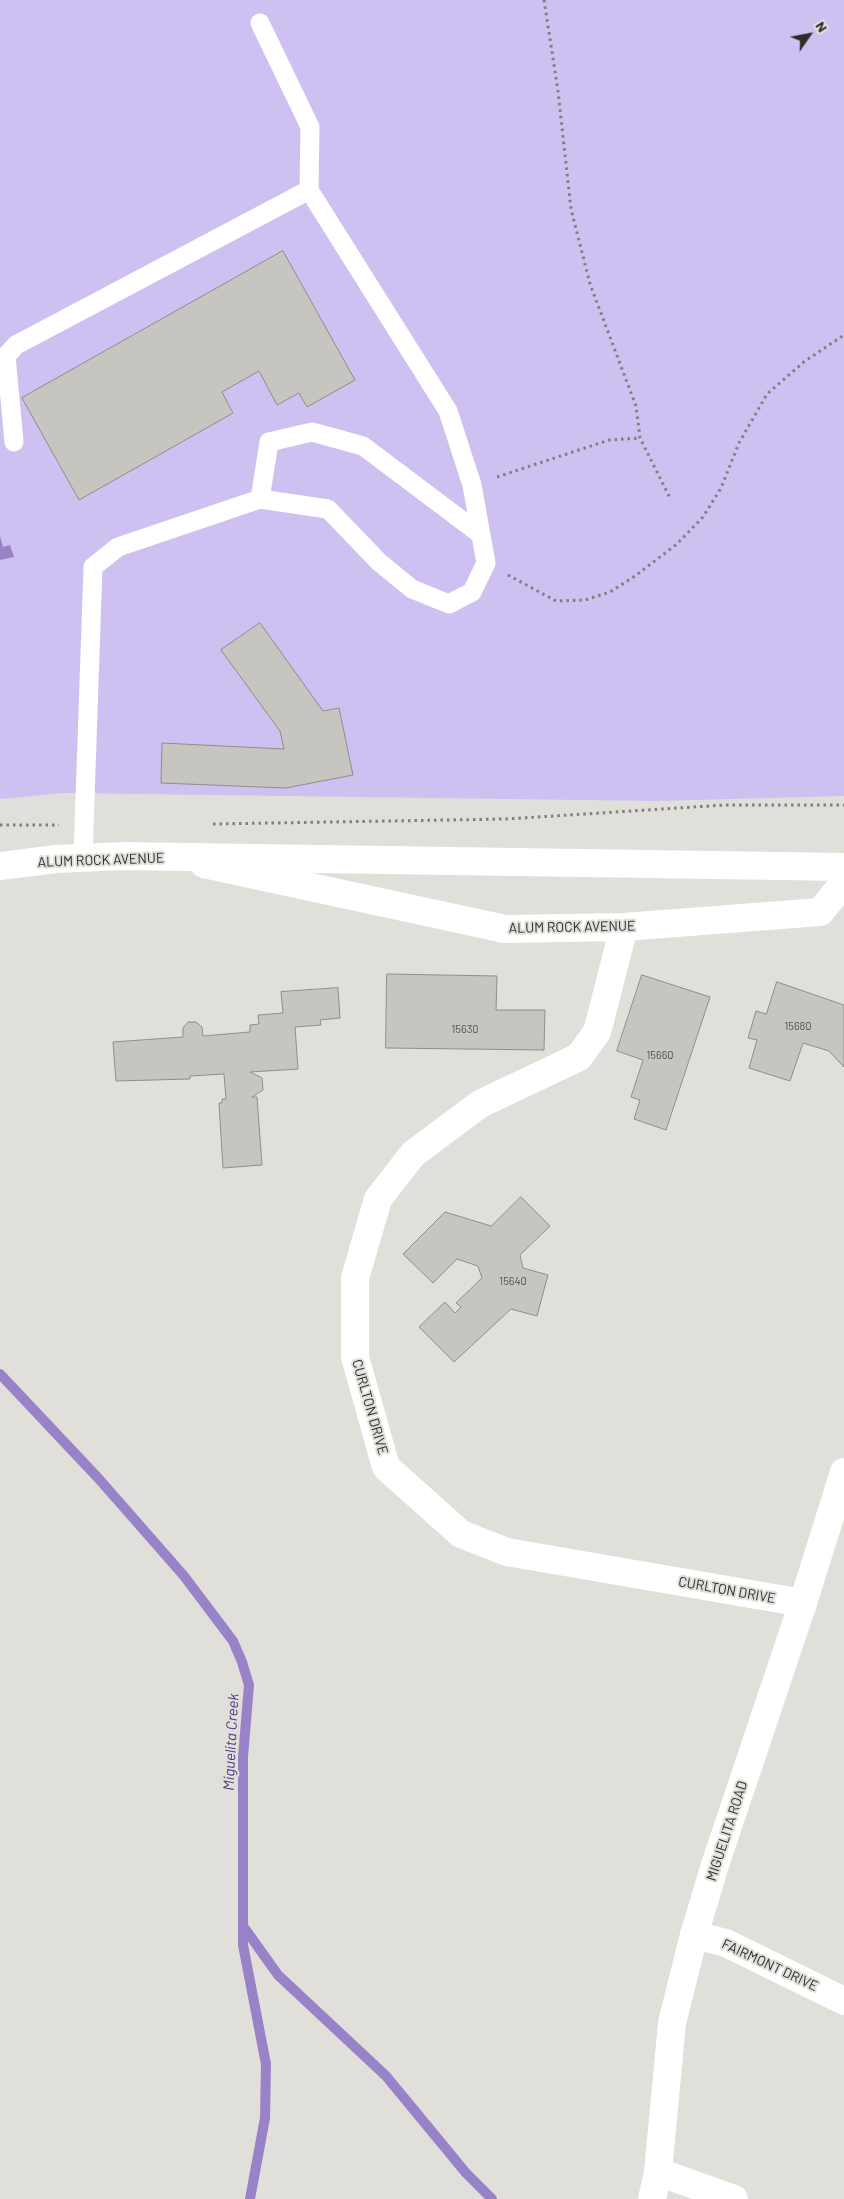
<!DOCTYPE html>
<style>
body{margin:0}
#map{position:relative;width:844px;height:2199px;overflow:hidden;background:#e0dfd9;font-family:Barlow,sans-serif}
canvas{display:block}
.north{position:absolute;left:784px;top:10px;width:50px;height:50px;-webkit-text-stroke:4px #e0dfd9;paint-order:stroke;rotate:57deg;font-size:14px;font-weight:700;line-height:20px;text-align:center;color:#2e2d2b}
.north::after{content:'';display:block;margin:auto;width:18px;height:22px;background:#2e2d2b;clip-path:polygon(50% 0,100% 100%,50% 72%,0 100%)}
</style>
<div id="map">
<canvas width="844" height="2199"></canvas>
<div class="north">N</div>
</div>
<script>
const c = document.querySelector('canvas').getContext('2d');
c.lineJoin = 'round';
function fill(path, color) { c.fillStyle = color; c.fill(path, 'evenodd'); }
function trace(path, color, width, dash) { c.strokeStyle = color; c.lineWidth = width; c.lineCap = dash ? 'butt' : 'round'; c.setLineDash(dash || []); c.stroke(path); }
function label(font, color, halo, rows, align = 'center') {
  c.font = font + ' Barlow,sans-serif'; c.lineWidth = 4; c.setLineDash([]); c.textBaseline = 'middle'; c.strokeStyle = halo; c.fillStyle = color; for (const [text, x, y, turn = 0] of rows) {
    c.save(); c.translate(x, y); c.rotate((+turn || 0) * Math.PI / 180); c.textAlign = isNaN(turn) ? turn : align; if (halo) c.strokeText(text, 0, 0); c.fillText(text, 0, 0); c.restore();
  }
}
fill(new Path2D(`
 M0,0H844V796L657,801L63,793L0,799Z`), '#cec1f1');
fill(new Path2D(`
 M0,536L3,547L10,545L14,557L0,560Z`), '#9883c8');
trace(new Path2D(`
 M0,1374L99,1479L184,1576L233,1641L242,1662L249,1685L243,1757V1945L266,2064L265,2118L250,2199
 M243,1926L278,1975L386,2076L466,2173L492,2199`), '#9883c8', 10);
const building = new Path2D(`
 M283,251L355,380L307,407L299,393L277,405L259,371L222,392L233,413L79,500L22,398Z
 M260,623L323,711L339,708L353,775L286,788L161,783L162,743L284,749L280,731L221,650Z
 M387,974L497,976L496,1010H545L544,1050L386,1048Z
 M642,975L710,997L666,1130L634,1119L640,1100L631,1097L643,1060L617,1051Z
 M777,982L844,1005V1067L829,1051L803,1043L790,1081L749,1068L757,1040L748,1038L756,1011L766,1014Z
 M338,988L340,1018L320,1020L321,1025L295,1027L298,1069L250,1072L262,1078L263,1090L252,1097H257L262,1165L223,1168L219,1103H222V1099H226L224,1074L190,1076V1079L116,1081L113,1042L183,1037V1028L188,1022H196L202,1027L203,1036L250,1032V1025L259,1024L258,1015L283,1013L281,992Z
 M521,1197L550,1226L520,1255L523,1268L548,1275L537,1316L511,1309L454,1362L419,1327L445,1302L455,1313L461,1307L456,1303L482,1278L478,1266L457,1259L433,1283L403,1254L445,1212L491,1226Z`);
fill(building, '#c6c5bf');
trace(building, '#8f8e89', 1);
trace(new Path2D(`
 M544,0L558,91L571,209L590,284L636,406L640,438L671,500
 M497,477L609,440L640,438
 M508,575L556,601L585,600L610,592L635,576L677,544L703,517L721,488L739,443L767,394L805,361L844,335
 M213,824L506,819L725,805H844
 M0,825H59`), '#807f7b', 3, [2.5, 4]);
trace(new Path2D(`
 M14,442L6,356L16,345L309,190
 M260,499L269,442L312,432L363,446L480,534
 M83,857L93,567L118,547L260,499L328,509L379,562L412,589L449,604L472,592L486,563L472,485L448,411L309,190L310,127L260,23`), '#fff', 19);
trace(new Path2D(`
 M204,864L505,929L624,927L820,912L844,883
 M624,927L597,1032L579,1057L480,1104L413,1154L378,1199L355,1278V1357L386,1467L461,1534L507,1552L803,1603
 M694,1935L726,1943L844,2001
 M658,2172L734,2199`), '#fff', 28);
trace(new Path2D(`
 M0,866L56,859L124,856L844,867
 M652,2199L658,2172L672,2023L694,1935L715,1865L803,1603L844,1472`), '#fff', 28);
label('11px', '#545350', null, [
 ["15680",798,1026],
 ["15630",465,1029],
 ["15660",660,1055],
 ["15640",513,1281]
]);
label('14px', '#2e2d2b', '#e0dfd9', [
 ["ALUM ROCK AVENUE",101,860,-2],
 ["ALUM ROCK AVENUE",572,927,-1],
 ["CURLTON DRIVE",370,1407,74],
 ["CURLTON DRIVE",727,1590,10],
 ["MIGUELITA ROAD",727,1831,-72],
 ["FAIRMONT DRIVE",770,1965,25]
]);
label('italic 15px', '#553689', '#e0dfd9', [
 ["Miguelita Creek",231,1742,-87]
]);
</script>
